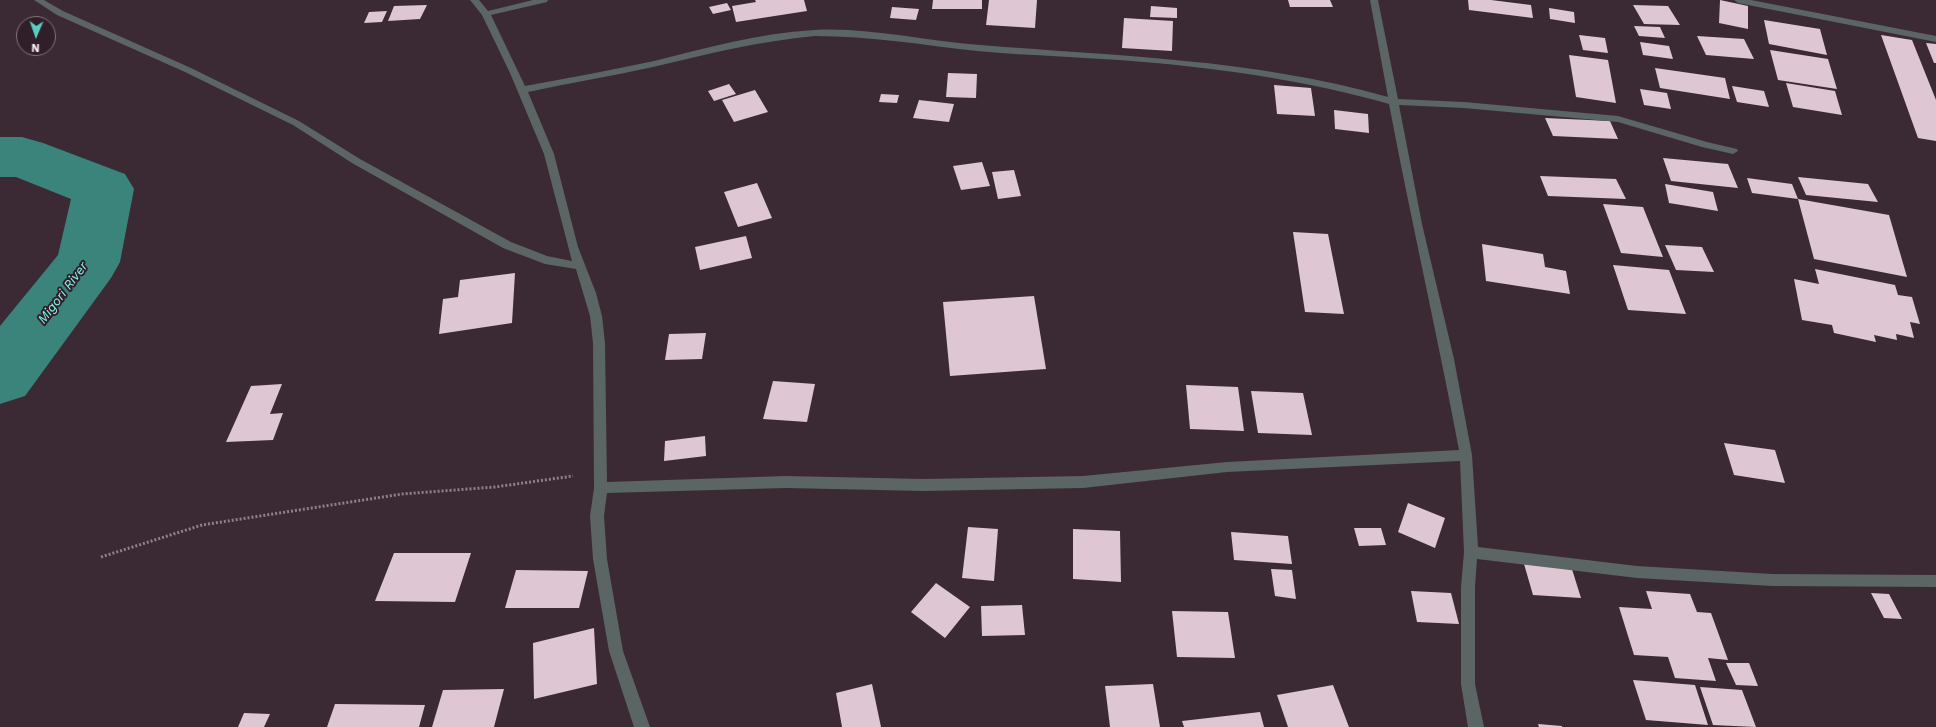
<!DOCTYPE html>
<style>
body{margin:0}
#map{position:relative;width:1936px;height:727px;overflow:hidden;background:#3b2933;font-family:"Work Sans",sans-serif}
canvas{display:block}
.north{position:absolute;left:16px;top:16px;width:40px;height:40px;box-sizing:border-box;background:#301f29;border:1px solid #82737b;border-radius:50%;rotate:182deg;font-size:11px;font-weight:700;line-height:16px;text-align:center;color:#fcf0f6}
.north::after{content:'';display:block;margin:auto;width:14px;height:18px;background:#56cec2;clip-path:polygon(50% 0,100% 100%,50% 72%,0 100%)}
</style>
<div id="map">
<canvas width="1936" height="727"></canvas>
<div class="north">N</div>
</div>
<script>
const c = document.querySelector('canvas').getContext('2d');
c.lineJoin = 'round';
function fill(path, color) { c.fillStyle = color; c.fill(path, 'evenodd'); }
function trace(path, color, width, dash) { c.strokeStyle = color; c.lineWidth = width; c.lineCap = dash ? 'butt' : 'round'; c.setLineDash(dash || []); c.stroke(path); }
function label(font, color, halo, rows, align = 'center') {
  c.font = font + ' "Work Sans",sans-serif'; c.lineWidth = 4; c.setLineDash([]); c.textBaseline = 'middle'; c.strokeStyle = halo; c.fillStyle = color; for (const [text, x, y, turn = 0] of rows) {
    c.save(); c.translate(x, y); c.rotate((+turn || 0) * Math.PI / 180); c.textAlign = isNaN(turn) ? turn : align; if (halo) c.strokeText(text, 0, 0); c.fillText(text, 0, 0); c.restore();
  }
}
fill(new Path2D(`
 M0,137H22L43,143L125,174L134,189L120,262L111,278L25,396L0,404V326L58,255L71,199L16,177H0Z`), '#3a847c');
fill(new Path2D(`
 M755,0H804L807,11L736,22L732,6L756,2Z
 M933,0H982V9H932Z
 M989,0H1037L1035,28L986,25Z
 M1288,0H1330L1333,7H1290Z
 M1468,0H1491L1531,5L1533,18L1469,10Z
 M1720,0L1748,6V29L1719,23Z
 M727,3L731,10L713,14L709,7Z
 M427,5L420,19L388,21L394,6Z
 M1633,5L1668,6L1680,25L1644,24Z
 M1151,6L1177,8V18L1150,17Z
 M892,7L919,9L916,20L890,18Z
 M1549,8L1574,12L1575,23L1550,19Z
 M387,11L382,22L364,23L369,12Z
 M1124,18L1173,21L1172,51L1122,48Z
 M1764,20L1820,29L1827,55L1769,44Z
 M1634,26L1660,27L1665,38L1639,36Z
 M1579,35L1605,38L1608,53L1583,50Z
 M1881,35L1912,40L1936,100V141L1918,138Z
 M1697,36L1744,39L1754,59L1706,55Z
 M1640,42L1669,46L1673,59L1643,55Z
 M1926,43L1936,44V63H1934Z
 M1770,50L1828,59L1837,89L1778,80Z
 M1569,55L1608,60L1616,103L1576,97Z
 M1655,68L1725,78L1730,99L1660,88Z
 M948,73L977,74L976,98L946,97Z
 M1786,83L1835,91L1842,115L1793,107Z
 M729,84L736,94L714,101L708,91Z
 M1274,85L1311,88L1315,116L1277,114Z
 M1732,86L1764,91L1769,107L1737,102Z
 M1640,89L1667,93L1671,109L1644,105Z
 M755,90L768,112L734,122L722,100Z
 M881,94L899,95L897,103L879,102Z
 M919,100L954,104L949,122L913,118Z
 M1334,110L1368,114L1369,133L1335,129Z
 M1545,118L1610,121L1618,139L1553,136Z
 M1663,158L1728,164L1738,188L1671,181Z
 M982,162L990,186L961,190L953,166Z
 M1014,170L1021,196L998,199L992,172Z
 M1540,176L1616,179L1626,199L1548,196Z
 M1798,177L1868,184L1878,202L1806,195Z
 M1747,178L1792,184L1798,199L1752,193Z
 M757,183L772,218L738,227L724,192Z
 M1665,184L1713,192L1718,211L1669,203Z
 M1798,199L1889,215L1907,277L1814,259Z
 M1603,204L1643,207L1663,257L1621,253Z
 M1293,232L1328,234L1344,314L1305,312Z
 M746,236L752,258L700,270L695,247Z
 M1482,244L1543,254L1545,267L1566,271L1570,294L1486,281Z
 M1665,245L1702,247L1714,272L1676,270Z
 M1613,265L1669,270L1686,314L1628,310Z
 M1815,269L1895,285L1898,295L1912,297L1920,324L1910,322L1914,338L1896,334L1897,340L1874,335L1876,342L1834,333L1832,325L1802,320L1794,279L1819,284Z
 M515,273L512,323L439,334L443,299L458,297L460,280Z
 M1034,296L1046,369L950,376L943,302Z
 M706,333L702,359L665,360L669,334Z
 M773,381L815,384L807,422L763,419Z
 M282,384L270,414L283,413L273,440L226,442L251,386Z
 M1186,385L1238,387L1244,431L1190,429Z
 M1251,391L1303,393L1312,435L1258,433Z
 M705,436L706,456L664,461L665,441Z
 M1724,443L1775,450L1785,483L1734,475Z
 M1408,503L1445,518L1435,548L1398,532Z
 M968,527L998,529L994,581L962,578Z
 M1354,528H1381L1386,545L1359,546Z
 M1073,529L1120,531L1121,582L1073,579Z
 M1231,532L1288,536L1292,564L1234,560Z
 M394,553H471L455,602L375,601Z
 M1524,564L1571,566L1581,598L1533,595Z
 M1271,569L1292,570L1296,599L1275,596Z
 M516,570L588,571L579,608H505Z
 M936,583L970,607L945,638L911,612Z
 M1411,591L1451,593L1459,624L1417,622Z
 M1646,591L1690,594L1697,612L1711,613L1728,660L1708,658L1716,681L1675,678L1668,657L1634,655L1619,607L1652,609Z
 M1871,593L1889,594L1902,619L1884,618Z
 M1022,605L1025,635L982,636L981,606Z
 M1172,611L1228,612L1235,658L1177,657Z
 M594,628L597,684L534,699L533,643Z
 M1726,663H1749L1758,686L1736,685Z
 M1633,680L1695,685L1708,725L1646,720Z
 M872,684L881,727H842L836,693Z
 M1153,684L1160,727H1110L1105,686Z
 M1333,685L1349,727H1288L1277,695Z
 M1700,687L1742,690L1756,727L1713,725Z
 M504,689L494,727H432L443,690Z
 M335,704L425,705L419,727H327Z
 M1260,712L1264,727H1184L1182,721Z
 M244,713L270,714L264,727H238Z
 M1538,724L1562,726V727H1539Z`), '#dec6d3');
trace(new Path2D(`
 M101,557L202,525L402,494L495,487L573,476`), '#908089', 3, [2, 2]);
fill(new Path2D(`
 M34,0H44L63,11L191,68L299,121L360,159L511,242L547,256L572,261L544,154L510,73L482,15L470,0H479L488,11L533,0H548L547,2L491,15L525,86C568,78 612,70 654,61C707,48 759,33 814,30C869,27 924,41 980,45C1116,56 1255,59 1388,97L1370,0H1378L1398,99L1464,102L1618,116L1707,142L1737,149L1738,151L1733,154L1702,147L1618,122L1464,108L1399,105L1422,224L1454,359L1472,455L1478,547L1637,566L1772,574L1936,575V587L1772,586L1637,578L1477,559L1475,587V684L1484,727H1468L1461,684V587L1464,552L1460,461L1227,472L1083,488L924,491L786,488L607,493L604,516L607,559L623,651L650,727H634L609,651L593,559L590,516L594,488L593,343L590,316L576,269L545,264L503,248L352,163L293,125L185,72L57,15ZM815,36C870,36 923,45 977,51C1032,56 1088,57 1143,62C1225,69 1309,81 1389,104C1411,220 1437,334 1459,450L1227,462L1083,476L924,479L786,476L607,482L605,343L602,316L596,293L578,247L554,154L528,92C570,83 612,76 653,67C707,54 760,41 815,36Z
 M1734,0H1751L1936,36V42L1738,3Z`), '#5a6564');
label('italic 13px', '#87f6eb', '#301f29', [
 ["Migori River",63,293,-53]
]);
</script>
